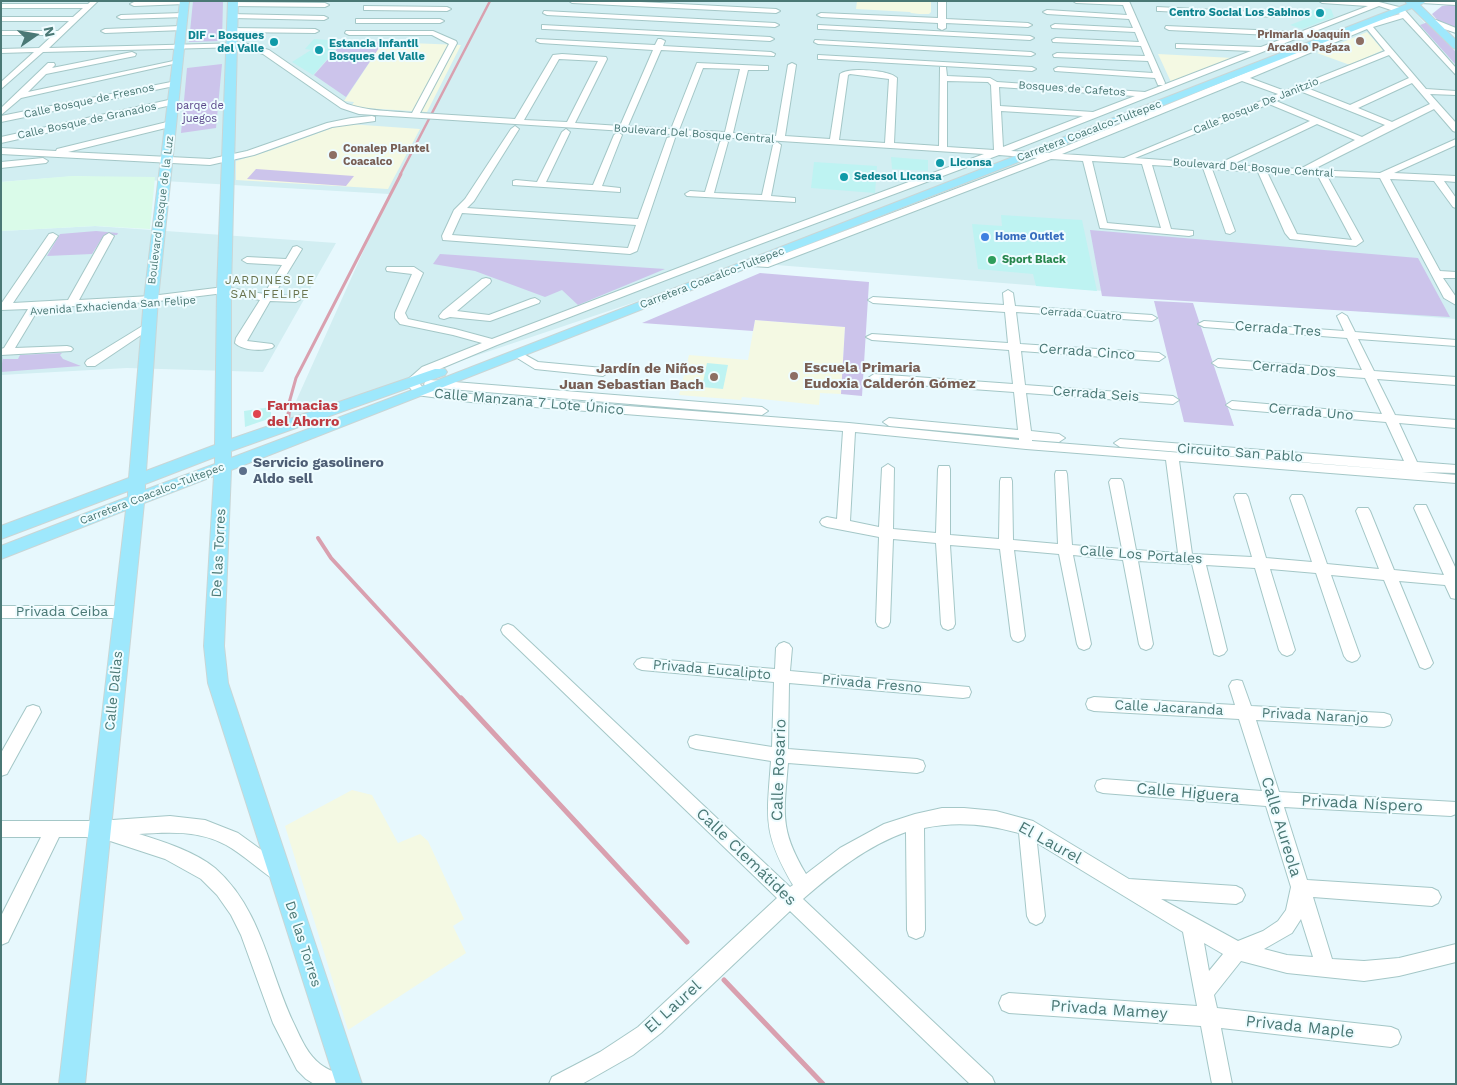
<!DOCTYPE html>
<meta charset="utf-8">
<style>
body{margin:0}
#map{position:relative;width:1457px;height:1085px;overflow:hidden;background:#e7f8fd;font-family:"Work Sans",sans-serif}
canvas{display:block}
.frame{position:absolute;inset:0;border:2px solid #4a7875;pointer-events:none}
.north{position:absolute;left:10px;top:10px;width:50px;height:50px;-webkit-text-stroke:4px #eefcff;paint-order:stroke;rotate:77deg;font-size:14px;font-weight:700;line-height:20px;text-align:center;color:#4a7875}
.north::after{content:'';display:block;margin:auto;width:18px;height:22px;background:#4a7875;clip-path:polygon(50% 0,100% 100%,50% 72%,0 100%)}
</style>
<div id="map">
<canvas width="1457" height="1085"></canvas>
<div class="frame"></div>
<div class="north">N</div>
</div>
<script>
const c = document.querySelector('canvas').getContext('2d');
c.lineJoin = 'round';
function fill(path, color) { c.fillStyle = color; c.fill(path, 'evenodd'); }
function trace(path, color, width, dash) { c.strokeStyle = color; c.lineWidth = width; c.lineCap = dash ? 'butt' : 'round'; c.setLineDash(dash || []); c.stroke(path); }
function label(font, color, halo, rows, align = 'center') {
  c.font = font + ' "Work Sans",sans-serif'; c.lineWidth = 4; c.setLineDash([]); c.textBaseline = 'middle'; c.strokeStyle = halo; c.fillStyle = color; for (const [text, x, y, turn = 0] of rows) {
    c.save(); c.translate(x, y); c.rotate((+turn || 0) * Math.PI / 180); c.textAlign = isNaN(turn) ? turn : align; if (halo) c.strokeText(text, 0, 0); c.fillText(text, 0, 0); c.restore();
  }
}
fill(new Path2D(`
 M1,1H1405L1456,58V319L751,263L288,419L389,194L77,176L1,182Z
 M95,226L336,243L263,372L127,368L1,375V231Z`), '#d2eef2');
fill(new Path2D(`
 M857,1H931V12L929,14H919L911,13L910,12L856,9Z
 M1367,32L1383,50L1350,65L1317,53Z
 M383,42L461,45L427,112L364,108L352,105L354,102L344,101Z
 M1158,54L1233,58L1171,82Z
 M349,124L420,129L388,189L236,180V161L272,150L332,128Z
 M755,320L845,327L841,394L820,393L819,405L742,397L741,400L679,395L689,355L748,360Z
 M352,790L372,795L398,843L420,834L428,841L464,919L453,926L466,953L348,1030L285,826Z`), '#f4f9e3');
fill(new Path2D(`
 M72,176L155,177L150,229L95,226L1,231V182Z`), '#dafbe9');
fill(new Path2D(`
 M193,1H223L222,41L189,42Z
 M1456,4V28L1440,23L1432,14L1442,6Z
 M1428,22L1456,52V65L1420,25Z
 M344,41L383,42L346,97L314,75Z
 M222,64L216,128L181,133L187,68Z
 M256,169L354,176L346,186L247,179Z
 M1090,230L1418,258L1450,317L1102,296Z
 M96,231L118,233L117,235H104L92,254L47,256L60,234Z
 M440,254L665,269L578,305L562,290L545,297L475,271L433,264Z
 M760,273L869,282L862,396L841,394L845,327L755,320L753,331L642,323Z
 M1154,301L1193,303L1234,426L1184,422Z
 M62,353L60,355L63,359L81,366L1,372L3,355V359H18L20,355Z`), '#ccc4eb');
trace(new Path2D(`
 M400,175L490,1`), '#d9a0af', 2.5);
trace(new Path2D(`
 M289,403L296,378L401,174`), '#d9a0af', 3);
trace(new Path2D(`
 M288,419L290,402
 M318,538L331,558L462,700`), '#d9a0af', 4);
trace(new Path2D(`
 M461,698L687,942
 M724,980L823,1084`), '#d9a0af', 5);
fill(new Path2D(`
 M1315,8L1331,9L1334,17L1302,29L1290,25L1308,18L1302,10H1316Z
 M314,39L343,41L313,75L292,62L311,50L305,49Z
 M891,157L928,160V171L892,169Z
 M814,162L877,166L875,193L811,188Z
 M1001,215L1082,220L1097,291L1036,286L1033,274L978,269L972,224L1002,226Z
 M707,363L728,365L723,389L702,387Z
 M271,407V418L245,427L244,411Z`), '#bef3f2');
const minor = new Path2D(`
 M91,1H98L49,48L244,43L269,50L347,104C368,111 390,111 412,113L449,44L432,35H349L345,33L346,31H433L456,41L457,43L420,113L515,119L553,55L562,54L606,57L607,59L575,123L620,126L653,50L540,43L536,41L537,39L655,45L658,39H661L665,41L663,46L771,52L775,54L774,56L661,50L628,126L671,129L697,63L765,66H768V70H748L733,133L776,136L788,65L792,63L796,65L785,136L830,139L840,74C849,67 889,70 897,78L894,143L939,146L940,67H946L947,76L990,78L997,82L1145,92L1251,51L1179,48H1176V44L1261,47L1290,36L1169,30L1165,28L1166,26L1300,32L1368,6L1322,3L1319,1L1379,2L1403,8L1456,68V75L1403,18L1373,27L1426,89L1456,91V95L1430,94L1456,123V132L1453,131L1434,109L1312,170L1380,173L1456,139V145L1394,173L1456,176V182L1444,181L1456,198V208L1453,207L1434,181L1390,179L1440,271L1456,272V278H1443L1456,297V305L1444,298L1380,178L1327,176L1363,241L1356,246L1290,239L1285,233L1258,172L1212,169L1235,231L1230,234L1226,233L1203,168L1152,165L1171,229L1193,231V235L1189,236L1100,228L1083,161L1051,159L768,267L751,266L746,263L751,260L763,262L1037,158L999,155L736,253L497,345L430,373L418,382L424,389L471,394L849,423L1019,440V438L889,426L883,422L889,418L1018,430L1014,392L874,382L868,378L874,374L1013,384L1009,350L872,340L866,337L872,334L1008,343L1005,312L873,303L868,300L873,297L1004,305L1003,293L1008,290L1013,293L1015,306L1152,315L1157,318L1152,321L1016,312L1020,344L1159,353L1165,357L1159,361L1021,351L1025,385L1173,396L1179,400L1173,404L1026,393L1031,431L1059,434L1065,438L1059,442L1032,440V441L1409,471L1120,447L1114,443L1120,439L1404,461L1386,422L1232,409L1226,405L1232,401L1382,414L1365,378L1218,367L1212,363L1218,359L1362,370L1347,338L1204,327L1198,324L1204,321L1344,331L1337,316L1342,313L1347,316L1355,332L1456,340V346L1358,339L1374,371L1456,377V385L1377,379L1395,415L1456,420V428L1399,423L1417,462L1456,465V473L1422,472L1456,475V483L1179,461L1192,554L1252,557L1234,497L1236,494H1246L1248,497L1266,558L1312,562L1290,498L1292,495H1302L1304,498L1327,564L1379,569L1356,511L1358,508H1368L1370,511L1394,570L1444,575L1414,508L1416,505H1426L1456,569V599L1451,598L1445,585L1399,581L1433,663L1430,667L1425,669L1420,667L1384,580L1331,575L1360,656L1357,660L1352,662L1347,660L1344,656L1316,573L1270,569L1295,650L1292,654L1287,656L1282,654L1279,650L1255,568L1206,565L1227,650L1224,654L1219,656L1214,654L1192,564L1138,561L1153,644L1151,648L1146,650L1141,648L1139,644L1123,560L1073,555L1091,644L1089,648L1084,650L1079,648L1077,644L1059,554L1014,550L1025,636L1023,640L1018,642L1013,640L1011,636L1000,549L950,545L955,624L953,628L948,630L943,628L941,624L936,543L893,539L890,622L888,626L883,628L878,626L876,622L879,537L827,527L822,525L820,522L822,519L827,517L837,519L843,431L471,402L416,395L405,382L422,367L482,343L453,335L400,324L395,318V313L412,274L387,271L386,269L387,267H414L423,273L405,313L408,319L455,329L492,339L728,249L984,154L359,114L341,108L263,54L243,47L43,52L1,89V82L34,52L1,53V49L39,48L53,35H1V31H58L69,21H1V17H73L83,8H1V4H88ZM1379,6L1397,12L1400,14L1365,24L1049,153L1011,151ZM1367,29L1385,51L1285,91L1250,78ZM1389,55L1409,78L1350,105L1307,88ZM559,59L598,61L567,122L524,120ZM703,68L740,69L725,132L679,130ZM850,74L889,79L885,143L839,140L848,75ZM947,81L988,82L991,85L994,150L947,147ZM1242,81L1278,94L1124,158L1062,154ZM1412,83L1430,104L1392,122L1358,108ZM999,87L1135,96L1093,112L1000,106ZM1300,91L1385,125L1362,137L1276,101ZM1269,104L1310,121L1218,164L1135,158ZM1001,111L1083,116L1003,147ZM1317,124L1355,140L1300,169L1231,165ZM1092,161L1142,164L1161,228L1107,223ZM1267,172L1318,176L1352,240L1297,234ZM855,432L1026,449L1166,460L1178,553L1136,550L1123,482L1121,479H1111L1109,482L1122,549L1072,545L1067,474L1066,471H1056L1055,474L1058,544L1013,540L1012,481L1011,478H1001L1000,481L999,539L950,535V469L949,466H939L938,469L936,533L893,529L894,468L888,464L882,468L879,527L850,521Z
 M150,1H188L189,2L185,4L134,6L130,4L134,2Z
 M569,1H621L776,9L780,11L776,13L572,3Z
 M938,1H946V19L1028,23L1032,25L1028,27L946,23V28L942,30L938,28V23L821,17L817,15L821,13L938,18Z
 M1073,1H1129L1165,83L1164,85H1158L1155,78L1055,71L1054,69L1058,67L1153,73L1148,61L1054,57L1053,55L1057,53L1145,56L1141,46L1053,42L1052,40L1056,38L1139,42L1135,32L1052,28L1051,26L1055,24L1133,28L1129,19L1047,14L1043,12L1047,10L1127,15L1123,5L1076,3Z
 M1418,1H1456V5L1421,3Z
 M230,2L325,3L329,5L325,7L233,6H230Z
 M364,6L447,7L451,9L447,11L367,10H364Z
 M1157,7L1276,13L1280,15L1276,17L1160,11H1157Z
 M544,11L775,23L779,25L775,27L547,15L543,13Z
 M183,13L187,15L186,17L121,19L117,17L121,15Z
 M230,14L324,16L328,18L324,20L233,18H230Z
 M356,19H440L444,21L440,23H356Z
 M1430,20H1436L1456,28V33L1430,24Z
 M542,25L770,37L774,39L770,41L545,29H542Z
 M818,25L1030,36L1034,38L1030,40L821,29H818Z
 M181,26L185,28L184,30L105,33L101,31L105,29Z
 M229,28L315,29L319,31L315,33L232,32H229Z
 M815,40L1031,52L1035,54L1031,56L818,44L814,42Z
 M132,52L136,54L135,56L46,74L28,92L178,60L182,62L21,98L1,115V108L48,63H54L55,65L52,68Z
 M818,55L1032,67L1036,69L1032,71L821,59H818Z
 M176,81H179V85L1,122V116Z
 M173,99L177,102L176,104L1,143V137Z
 M372,116L375,117V121L332,127L254,155L210,165L1,154V148L56,151L57,149L171,121L175,124L174,126L68,152L210,159L247,151L327,123L351,118Z
 M515,126L519,129L474,201L467,208L638,219L667,138L674,136L675,138L637,251L630,254L443,240L442,236L454,210L465,199L511,129ZM462,213L636,225L628,248L452,235Z
 M566,129L570,132L546,182L593,185L614,135L618,132L622,135L602,186L620,188V192L513,185V181L516,180L537,182L562,132Z
 M724,139L728,142L714,193L762,195L773,145L777,142L781,145L771,196L795,198V202L687,196L685,194L690,191L705,192L720,142Z
 M43,158L48,161L46,163L1,168V162Z
 M53,233L58,236L13,303L68,300L104,236L109,233L114,236L79,300L151,296L224,287L264,294L282,265L247,263L242,260L247,257L286,259L293,247L297,246L302,249L274,295L296,296L301,299L296,302L270,301L247,341L272,344L274,346L272,348C262,351 243,351 235,343L236,338L260,300L224,293L151,302L39,308L15,348L67,346L71,347L73,349L71,351L1,355V349L4,348L28,309L1,310V304L49,234Z
 M486,278L490,279L491,281L490,283L457,311L489,315L531,299L535,298L540,301L539,303L490,321L450,317L444,319L440,318L439,316L443,311L482,279Z
 M149,322L155,325L153,327L95,366H87L85,363L87,360Z
 M518,351L538,362L603,368L609,372L603,376L535,369L514,356L512,354Z
 M430,380L762,407L768,411L762,415L426,387L424,384L426,381Z
 M1,606H123L128,608L130,612L128,616L123,618H1Z
 M508,624L513,626L790,887L793,885C762,832 767,818 771,761L696,749L690,747L688,742L690,737L696,735L772,747L774,682L642,670L637,668L634,664L637,660L642,658L775,669L776,648L779,644L784,642L789,644L792,648L790,671L969,687L971,692L969,697L963,698L789,683L788,749L917,759L923,761L925,766L923,771L917,773L788,763C784,813 779,829 806,874L840,848L884,824L915,814L942,808H964L996,811L1033,821L1129,879L1236,886L1242,889L1245,895L1242,901L1236,904L1161,899L1238,941L1263,931L1278,921L1286,910L1291,887L1266,806L1103,793L1097,791L1095,786L1097,781L1103,779L1262,791L1239,719L1094,711L1088,709L1086,704L1088,699L1094,697L1235,705L1229,686L1232,681L1237,680L1242,681L1251,706L1384,713L1390,715L1392,720L1390,725L1384,727L1256,720L1279,792L1456,802V814L1451,816L1284,807L1307,880L1432,888L1438,891L1441,897L1438,903L1432,906L1313,897L1332,959L1364,961L1399,958L1456,944V962L1399,976L1364,981L1287,973L1241,961L1214,995L1217,1008L1391,1027L1398,1030L1401,1037L1398,1044L1391,1047L1221,1028L1232,1084H1212L1201,1026L1009,1013L1002,1010L999,1003L1002,996L1009,993L1197,1006L1183,932L1037,843L1045,916L1042,922L1036,925L1030,922L1027,916L1019,833C987,824 956,821 924,828L925,930L923,936L916,939L909,936L907,930L906,832C867,846 834,872 803,899L992,1077L995,1084H970L790,911L661,1033L633,1055L582,1084H549L552,1077L600,1052L638,1027L777,898L503,634L501,630L503,626ZM1301,919L1313,957L1287,955L1264,949L1292,933ZM1204,943L1223,954L1209,971Z
 M33,705L39,707L41,712L7,774L1,776V753L27,707Z
 M170,816L205,820L238,833L285,867L288,873L285,879L279,881L273,879C257,868 242,854 226,845C199,830 168,832 139,834C164,842 194,851 215,868C262,909 269,973 295,1026C301,1039 308,1055 320,1064C327,1070 338,1073 347,1077L350,1084H314L306,1079L297,1070L273,1023L241,935L231,915L217,895L201,879L165,859L98,837H59L8,942L1,945V916L41,837H1V821H98Z`);
const major = new Path2D(`
 M180,1H189L158,299L146,471L215,445L217,290L228,1H238L231,290V439L435,369H445L447,372L445,375L231,451V458L415,389L1407,4L1405,1H1427L1420,5L1456,40V49L1453,48L1412,8L231,470L224,646L228,683L362,1084H336L208,683L204,646L214,476L144,503L85,1084H59L126,510L1,559V546L128,497V491L1,539V526L129,478L144,299ZM215,457V464L145,490V484Z`);
trace(minor, '#a4c7c7', 2);
trace(major, '#c9d6d6', 2);
fill(minor, '#fff');
fill(major, '#9ee8fc');
for (const [x, y, r, color] of [
 [1320,13,5,"#0f9aa8"],
 [1360,41,5,"#8d6e63"],
 [274,42,5,"#0f9aa8"],
 [319,50,5,"#0f9aa8"],
 [333,155,5,"#8d6e63"],
 [940,163,5,"#0f9aa8"],
 [844,177,5,"#0f9aa8"],
 [985,237,5,"#3f7fe0"],
 [992,260,5,"#2e9e5b"],
 [794,376,5,"#8d6e63"],
 [714,377,5,"#8d6e63"],
 [257,414,5,"#e0444e"],
 [243,471,5,"#5c6f8a"]
]) { const dot = new Path2D(); dot.arc(x, y, r, 0, 2 * Math.PI); c.fillStyle = color; c.fill(dot); trace(dot, '#eefcff', 2); }
label('bold 11px', '#0d838f', '#eefcff', [
 ["Centro Social Los Sabinos",1310,13,"right"],
 ["DIF - Bosques",264,36,"right"],
 ["del Valle",264,49,"right"],
 ["Estancia Infantil",329,44],
 ["Bosques del Valle",329,57],
 ["Liconsa",950,163],
 ["Sedesol Liconsa",854,177]
], 'left');
label('bold 11px', '#785e54', '#eefcff', [
 ["Primaria Joaquín",1350,35],
 ["Arcadio Pagaza",1350,48],
 ["Conalep Plantel",343,149,"left"],
 ["Coacalco",343,162,"left"]
], 'right');
label('11px', '#4a7875', '#eefcff', [
 ["Bosques de Cafetos",1072,89,4],
 ["Calle Bosque de Fresnos",89,101,-12],
 ["Calle Bosque De Janitzio",1256,106,-22],
 ["Calle Bosque de Granados",87,121,-12],
 ["Carretera Coacalco-Tultepec",1089,131,-21],
 ["Boulevard Del Bosque Central",694,134,4],
 ["Boulevard Del Bosque Central",1253,168,4],
 ["Boulevard Bosque de la Luz",161,210,-83],
 ["Carretera Coacalco-Tultepec",712,278,-21],
 ["Avenida Exhacienda San Felipe",113,306,-4],
 ["Cerrada Cuatro",1081,314,4],
 ["Carretera Coacalco-Tultepec",152,494,-21]
]);
label('11px', '#5b478a', '#eefcff', [
 ["parqe de",200,106],
 ["juegos",200,119]
]);
label('bold 11px', '#366cbe', '#eefcff', [
 ["Home Outlet",995,237]
], 'left');
label('bold 11px', '#27864d', '#eefcff', [
 ["Sport Black",1002,260]
], 'left');
c.letterSpacing = '1px';
label('12px', '#68724c', '#eefcff', [
 ["JARDINES DE",270,280],
 ["SAN FELIPE",270,294]
]);
c.letterSpacing = '0px';
label('14px', '#4a7875', '#eefcff', [
 ["Cerrada Tres",1278,329,4],
 ["Cerrada Cinco",1087,352,4],
 ["Cerrada Dos",1294,369,5],
 ["Cerrada Seis",1096,394,4],
 ["Calle Manzana 7 Lote Único",529,402,5],
 ["Cerrada Uno",1311,412,5],
 ["Circuito San Pablo",1240,453,4],
 ["De las Torres",219,553,-87],
 ["Calle Los Portales",1141,555,4],
 ["Privada Ceiba",62,612],
 ["Privada Eucalipto",712,670,5],
 ["Privada Fresno",872,684,5],
 ["Calle Dalias",114,691,-84],
 ["Calle Jacaranda",1169,708,3],
 ["Privada Naranjo",1315,716,3],
 ["De las Torres",303,944,72]
]);
label('bold 14px', '#785e54', '#eefcff', [
 ["Escuela Primaria",804,368],
 ["Eudoxia Calderón Gómez",804,384],
 ["Jardín de Niños",704,369,"right"],
 ["Juan Sebastian Bach",704,385,"right"]
], 'left');
label('bold 14px', '#be3a42', '#eefcff', [
 ["Farmacias",267,406],
 ["del Ahorro",267,422]
], 'left');
label('bold 14px', '#4e5e75', '#eefcff', [
 ["Servicio gasolinero",253,463],
 ["Aldo sell",253,479]
], 'left');
label('16px', '#4a7875', '#eefcff', [
 ["Calle Rosario",779,770,-88],
 ["Calle Higuera",1188,793,5],
 ["Privada Níspero",1362,804,3],
 ["Calle Aureola",1281,827,73],
 ["El Laurel",1050,843,29],
 ["Calle Clemátides",746,857,44],
 ["El Laurel",673,1007,-42],
 ["Privada Mamey",1109,1010,4],
 ["Privada Maple",1300,1027,6]
]);
</script>
